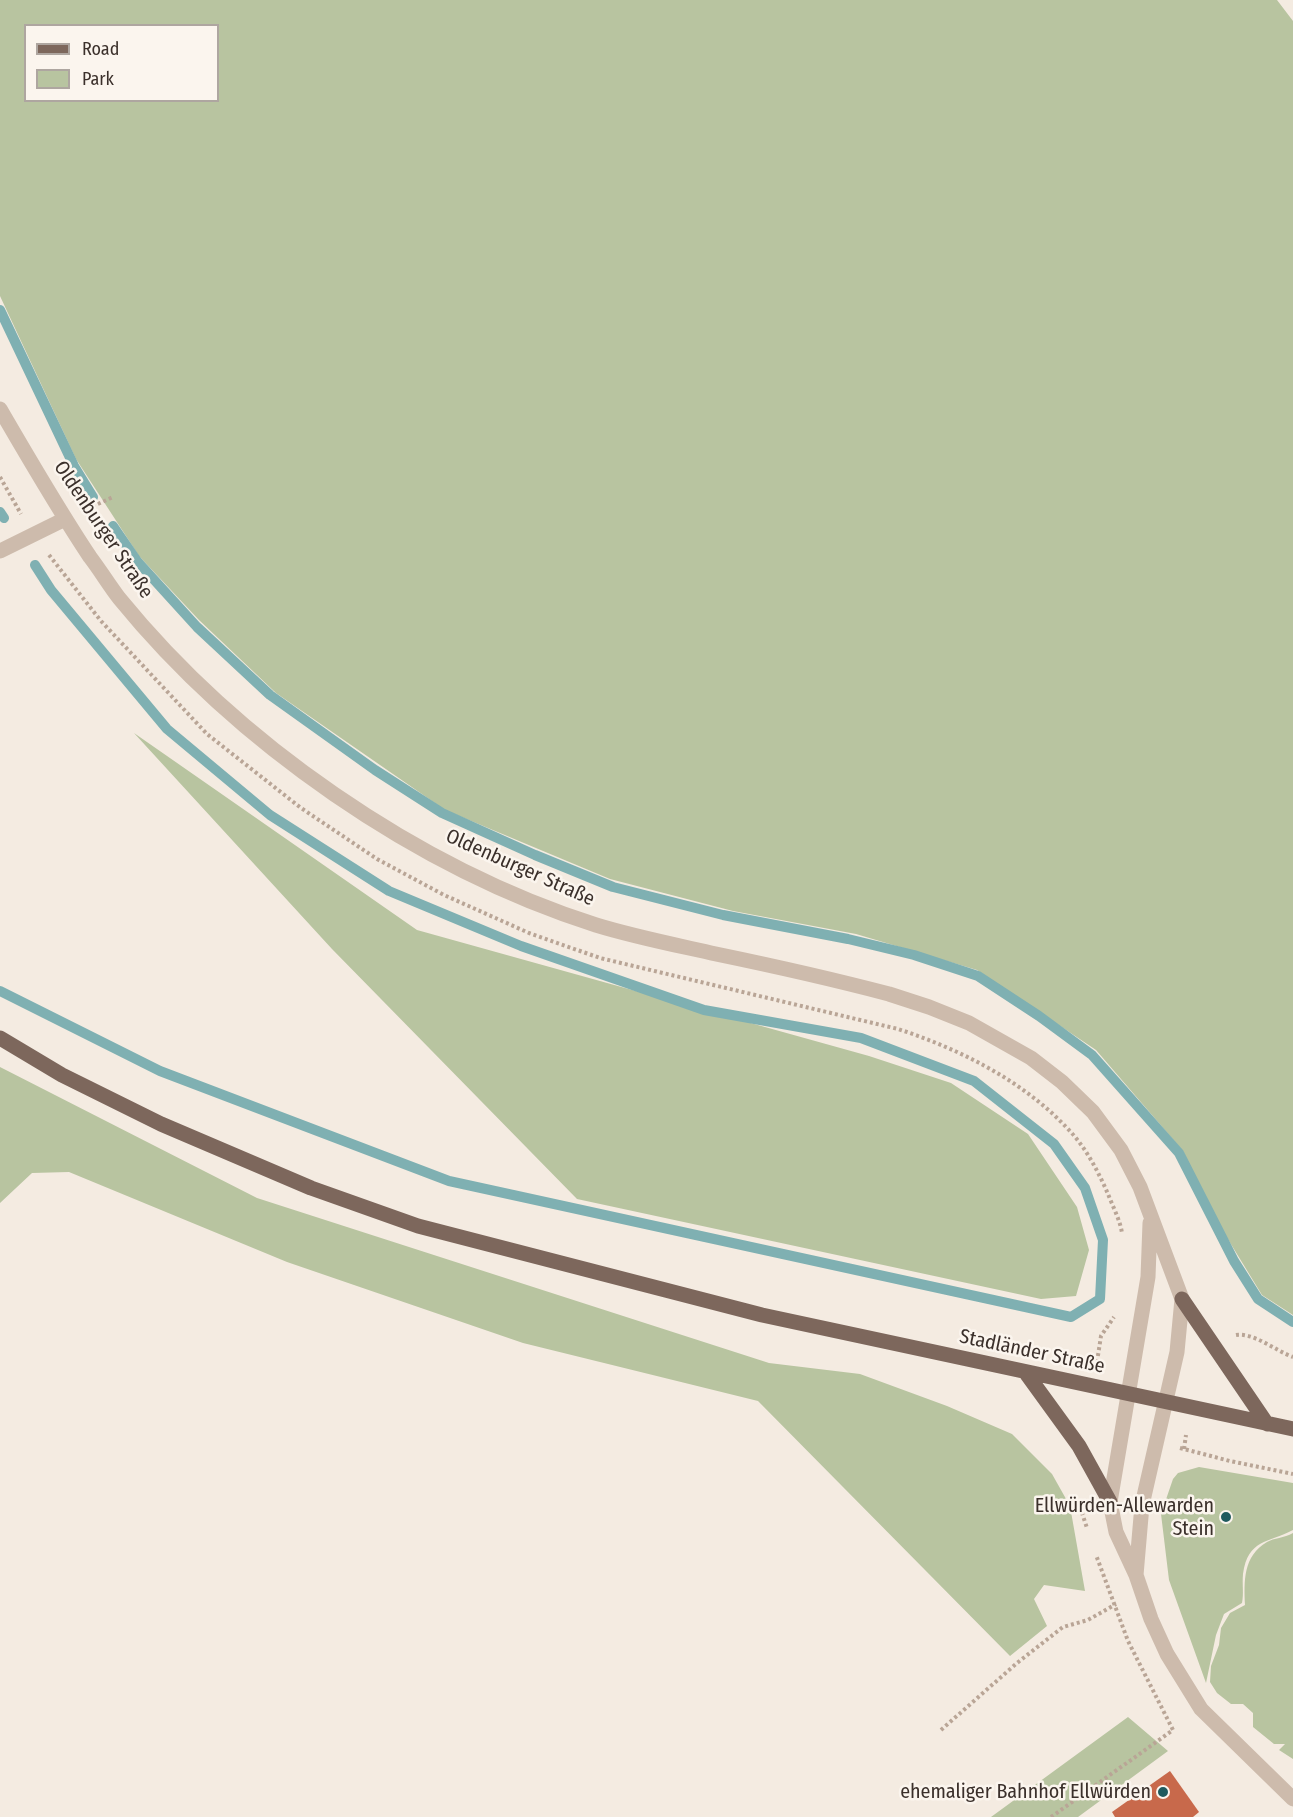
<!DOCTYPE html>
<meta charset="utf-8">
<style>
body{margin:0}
#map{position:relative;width:1293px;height:1817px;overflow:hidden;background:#f4ebe1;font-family:"Fira Sans Condensed",sans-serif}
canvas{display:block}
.legend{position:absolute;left:24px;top:24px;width:195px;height:78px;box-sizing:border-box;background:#fbf5ee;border:2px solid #aea6a0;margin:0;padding:8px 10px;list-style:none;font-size:18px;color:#3b302b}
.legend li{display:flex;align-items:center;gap:12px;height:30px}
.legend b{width:30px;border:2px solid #aea6a0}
</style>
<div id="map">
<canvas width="1293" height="1817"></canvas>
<ul class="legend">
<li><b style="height:8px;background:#7d675c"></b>Road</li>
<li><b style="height:16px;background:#b8c4a0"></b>Park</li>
</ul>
</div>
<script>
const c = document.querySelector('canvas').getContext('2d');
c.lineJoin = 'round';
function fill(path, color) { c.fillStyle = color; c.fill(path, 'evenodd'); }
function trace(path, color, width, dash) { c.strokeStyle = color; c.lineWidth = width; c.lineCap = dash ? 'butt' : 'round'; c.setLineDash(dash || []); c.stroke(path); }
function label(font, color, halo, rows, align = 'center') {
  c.font = font + ' "Fira Sans Condensed",sans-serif'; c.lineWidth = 5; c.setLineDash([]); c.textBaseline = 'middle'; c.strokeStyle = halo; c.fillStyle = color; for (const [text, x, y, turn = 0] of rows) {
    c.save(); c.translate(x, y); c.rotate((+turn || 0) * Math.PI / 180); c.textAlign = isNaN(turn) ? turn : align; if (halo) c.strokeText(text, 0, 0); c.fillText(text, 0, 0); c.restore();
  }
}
fill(new Path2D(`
 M0,0H1277L1293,21V1315L1262,1295L1215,1218L1183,1151L1096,1050L977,970L856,934L733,911L610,879L445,810L276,693L199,620L139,556L76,459L0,296ZM26,26H218V100H26Z
 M134,733L417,930L869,1056L951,1083L1028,1134L1077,1207L1089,1250L1076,1296L1041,1299L577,1199L332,949Z
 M0,1067L257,1198L769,1363L860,1374L947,1406L1012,1434L1052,1474L1070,1506L1085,1591L1044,1585L1034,1599L1047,1626L1010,1656L758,1401L523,1343L287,1262L69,1172L32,1173L0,1203Z
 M1199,1467L1293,1483V1530C1268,1543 1248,1539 1243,1574C1242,1584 1244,1594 1242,1603L1224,1614L1216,1635L1206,1683L1169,1580L1161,1514L1173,1479L1178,1473Z
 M1293,1533V1759L1279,1750L1285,1744H1274L1253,1727V1713L1243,1704H1231L1217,1693L1210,1682L1211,1666L1219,1645L1221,1628L1230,1613L1245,1605C1244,1581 1243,1556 1267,1542C1274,1538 1284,1538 1293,1533Z
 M1128,1717L1168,1751L1078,1817H991Z`), '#b8c4a0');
trace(new Path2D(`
 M0,310L74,466L93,497
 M0,512L4,518
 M113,526L137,561L197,627L270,695L375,770L442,813L535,855L613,887L723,915L848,939L914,955L978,976L1039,1016L1092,1055L1179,1153L1234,1261L1258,1299L1293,1322
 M0,991L160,1071L449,1181L1071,1317L1100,1299L1103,1240L1085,1188L1054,1144L974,1081L861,1038L704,1010L521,946L389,891L270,815L167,729L51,590L35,565`), '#7fb0b2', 10);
fill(new Path2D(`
 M1170,1771L1199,1812L1193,1817H1115L1112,1812Z`), '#c8694b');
trace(new Path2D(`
 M0,477L21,514
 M87,509L113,497
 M49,555L101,621L207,734L301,808L377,859L444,895L529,933L600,958L898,1029C959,1049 1022,1080 1067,1128C1085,1146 1098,1171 1108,1194C1113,1207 1120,1220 1122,1233
 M1236,1335C1253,1332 1276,1351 1293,1357
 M1097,1362L1101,1336L1114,1317
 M1180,1448L1230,1461L1293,1474
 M1184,1449L1186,1435
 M1078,1501L1087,1528
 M941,1730L1017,1663L1063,1627L1088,1620L1116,1604
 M1051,1817L1173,1730L1128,1641L1096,1555`), '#b9a596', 4, [3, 3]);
trace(new Path2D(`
 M0,409C29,459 58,509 90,557C100,570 109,585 119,598C237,743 417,868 596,925C635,937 676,945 716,954C774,966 832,979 889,994L929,1007L969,1023L1031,1058L1062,1082L1093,1112L1121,1150L1140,1187L1182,1299L1177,1352L1142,1505L1136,1575
 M0,551L65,519
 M1150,1223L1148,1277L1110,1502L1116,1532L1136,1575L1151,1619L1167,1654L1201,1709L1293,1799`), '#cdbbac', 15);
trace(new Path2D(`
 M0,1038L62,1075L161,1124L311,1188L418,1226L762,1315L1293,1429
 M1182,1299L1267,1424
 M1026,1373L1079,1446L1110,1502`), '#7d675c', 15);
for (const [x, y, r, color] of [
 [1226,1517,6,"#1f5a5e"],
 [1163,1792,6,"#1f5a5e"]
]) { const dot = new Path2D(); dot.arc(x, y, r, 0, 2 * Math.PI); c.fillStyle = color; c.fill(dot); trace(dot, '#fbf5ee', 2); }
label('20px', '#3b302b', '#fbf5ee', [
 ["Oldenburger Straße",103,530,56],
 ["Oldenburger Straße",520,868,24],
 ["Stadländer Straße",1032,1352,12]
]);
label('20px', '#3b302b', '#fbf5ee', [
 ["Ellwürden-Allewarden",1214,1506],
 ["Stein",1214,1529],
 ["ehemaliger Bahnhof Ellwürden",1151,1792]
], 'right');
</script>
